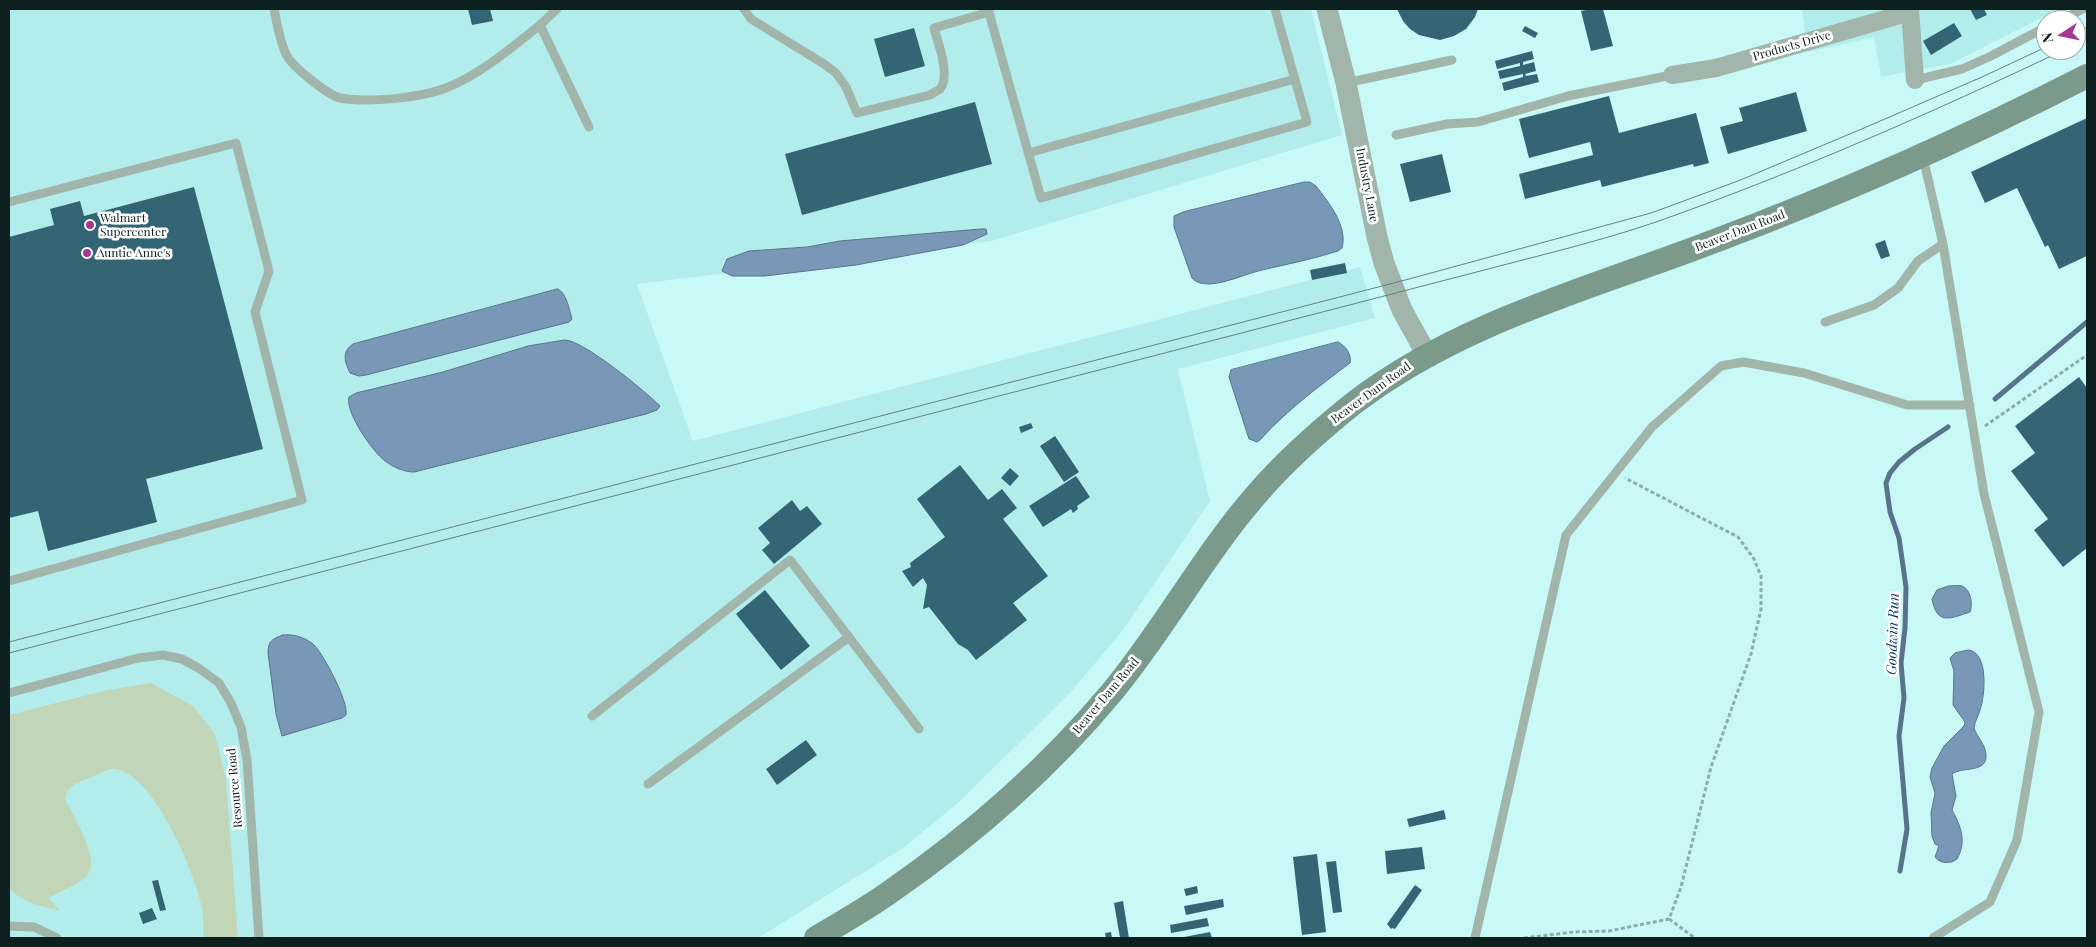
<!DOCTYPE html>
<style>
body{margin:0}
#map{position:relative;width:2096px;height:947px;overflow:hidden;background:#c8f9f7;font-family:"Playfair Display",serif}
canvas{display:block}
.frame{position:absolute;inset:0;border:10px solid #0d201f;pointer-events:none}
.north{position:absolute;left:2036px;top:10px;width:50px;height:50px;box-sizing:border-box;background:#fff;border:1px solid #9ea6a5;border-radius:50%;rotate:259deg;font-size:14px;font-weight:700;line-height:20px;text-align:center;color:#0d201f}
.north::after{content:'';display:block;margin:auto;width:18px;height:22px;background:#a73795;clip-path:polygon(50% 0,100% 100%,50% 72%,0 100%)}
</style>
<div id="map">
<canvas width="2096" height="947"></canvas>
<div class="frame"></div>
<div class="north">N</div>
</div>
<script>
const c = document.querySelector('canvas').getContext('2d');
c.lineJoin = 'round';
function fill(path, color) { c.fillStyle = color; c.fill(path, 'evenodd'); }
function trace(path, color, width, dash) { c.strokeStyle = color; c.lineWidth = width; c.lineCap = dash ? 'butt' : 'round'; c.setLineDash(dash || []); c.stroke(path); }
function label(font, color, halo, rows, align = 'center') {
  c.font = font + ' "Playfair Display",serif'; c.lineWidth = 5; c.setLineDash([]); c.textBaseline = 'middle'; c.strokeStyle = halo; c.fillStyle = color; for (const [text, x, y, turn = 0] of rows) {
    c.save(); c.translate(x, y); c.rotate((+turn || 0) * Math.PI / 180); c.textAlign = isNaN(turn) ? turn : align; if (halo) c.strokeText(text, 0, 0); c.fillText(text, 0, 0); c.restore();
  }
}
fill(new Path2D(`
 M9,9H1311L1342,135L992,241L637,284L693,441L1360,267L1375,318L1178,369L1210,501L1123,630L1071,692L958,803L903,848L758,938H9Z
 M1802,9H2059L1950,64L1881,77L1874,37L1808,52Z`), '#b3edeb');
fill(new Path2D(`
 M151,683L193,706L215,734L226,780L238,938H203C203,928 204,918 202,908C196,875 152,769 113,769C107,769 98,774 92,777C79,782 68,784 65,799C73,815 103,862 86,877C76,886 60,891 49,898L60,911C41,906 22,903 9,888V715L103,691Z`), '#c1d6b9');
const water = new Path2D(`
 M1304,182H1310L1316,186C1329,203 1348,226 1342,248L1338,251C1313,259 1288,264 1262,270C1245,274 1227,283 1210,284C1203,284 1196,283 1192,278L1174,227V216L1183,212Z
 M981,229H986L987,234L963,245L856,265L765,276H732L722,271L727,259L749,251L807,247L840,241Z
 M558,289C567,294 569,309 572,319L569,322L366,375L359,376L350,373C345,362 341,352 353,344Z
 M565,340C583,340 645,391 660,406L657,410L646,414L414,472C404,472 393,467 385,461C372,451 345,412 349,397L356,393L443,372L528,346Z
 M1338,342C1346,346 1352,355 1350,363C1318,387 1287,410 1260,440L1257,442L1249,439L1229,377L1231,370Z
 M1949,586C1953,586 1958,585 1962,586C1971,589 1973,605 1970,612C1949,619 1937,625 1932,599L1937,590Z
 M283,635C294,634 304,637 313,644C323,653 349,702 346,715L342,718L282,736L276,714L268,653C268,641 272,639 283,635Z
 M1969,650C1989,653 1985,696 1980,710C1978,717 1975,721 1974,728C1977,737 1985,744 1986,754C1988,774 1962,766 1952,774L1956,796L1952,810C1961,826 1967,842 1957,859C1951,864 1940,864 1935,857L1939,846L1935,844L1932,836L1931,813L1935,793L1930,777L1932,768L1944,746L1964,726L1965,722L1953,705L1954,671L1950,658L1955,653Z`);
fill(water, '#7998b8');
trace(water, '#59748a', 1);
trace(new Path2D(`
 M1995,399L2087,322
 M1900,871L1907,829L1899,736L1904,698L1901,663L1905,628L1906,587L1899,538L1890,512L1886,483L1890,473L1899,462L1915,449L1948,427`), '#59748a', 5);
fill(new Path2D(`
 M468,9H490L493,21L472,25Z
 M1397,9H1478L1475,17L1466,29L1454,36L1440,40L1419,35L1410,29L1403,21Z
 M1591,9H1603L1613,46L1591,51L1581,11Z
 M1970,9H1984L1987,15L1976,20Z
 M1954,23L1962,36L1931,55L1923,41Z
 M1525,26L1538,33L1535,38L1522,31Z
 M914,28L925,66L885,77L874,39Z
 M1532,51L1534,59L1523,62V65L1534,62L1536,71L1525,74L1526,76L1537,74L1539,82L1504,91L1502,83L1523,77V74L1500,79L1498,71L1520,66V63L1497,69L1495,61Z
 M1796,92L1807,131L1728,154L1720,127L1743,121L1739,108Z
 M1609,96L1619,133L1696,113L1709,163L1694,167L1693,164L1602,187L1600,180L1525,199L1519,174L1593,155L1590,142L1529,158L1519,119Z
 M975,102L992,164L802,215L785,154Z
 M2087,118V256L2059,269L2048,245L2045,247L2017,188L1985,203L1971,172Z
 M1442,154L1451,192L1410,202L1400,164Z
 M194,187L263,449L146,479L157,522L48,551L38,511L9,518V237L54,225L50,209L80,201L84,216Z
 M1885,240L1890,256L1881,259L1875,244Z
 M1345,263L1347,273L1312,280L1310,270Z
 M2079,377L2087,388V548L2063,567L2034,530L2048,519L2011,471L2035,453L2015,426Z
 M1031,423L1033,428L1021,433L1019,427Z
 M1055,436L1079,472L1064,482L1040,446Z
 M960,465L988,500L1002,489L1017,508L1003,519L1048,576L1013,603L1027,620L976,660L968,650L958,644L929,607L923,609L927,585L923,578L913,587L902,571L911,567L910,563L945,537L917,499Z
 M1010,468L1019,476L1010,486L1001,478Z
 M1076,476L1090,497L1077,506L1078,509L1073,513L1071,509L1043,527L1029,506Z
 M792,500L800,511L807,506L822,524L774,564L762,550L770,543L758,528Z
 M765,590L810,646L781,670L736,614Z
 M806,740L817,755L777,785L766,769Z
 M1444,810L1446,819L1409,827L1407,819Z
 M1422,847L1425,869L1387,874L1385,851Z
 M1317,854L1326,932L1302,935L1293,857Z
 M1336,861L1342,912L1333,913L1326,862Z
 M158,880L166,910L160,911L152,881Z
 M1415,885L1422,890L1395,929L1392,928L1391,929L1387,924Z
 M1197,886L1198,893L1186,896L1184,889Z
 M1223,899L1224,907L1186,915L1184,906Z
 M1123,901L1129,938H1120L1114,903Z
 M152,908L157,919L143,924L139,913Z
 M1207,918L1209,926L1171,933L1170,925Z
 M1111,932L1112,938H1106L1105,933Z
 M1210,932L1212,938H1184V937Z`), '#336575');
trace(new Path2D(`
 M1985,426L2087,355
 M1669,919L1695,938
 M1524,938L1574,932L1609,931L1669,919L1681,887L1711,767L1751,654L1761,609V576L1754,559L1738,537L1625,478`), '#88afad', 3, [4, 2.5]);
trace(new Path2D(`
 M274,9C277,24 280,43 287,56C294,68 328,95 340,98C368,103 420,98 446,88C481,74 511,48 540,25
 M557,9L540,25L589,127
 M744,9L751,19L824,64L836,73L846,87L857,113L930,95C933,93 937,91 940,89C951,76 938,43 934,28L989,12
 M988,9L1041,198L1307,122L1275,9
 M2060,20L2083,9
 M1915,80L1962,69L1991,56L2046,27
 M1346,83L1452,60
 M1396,135L1447,124L1478,122L1568,96L1672,75
 M1028,153L1295,79
 M1923,157L1943,244L1984,494L2039,712L2017,840L1990,902L1933,938
 M9,202L236,143L269,271L255,312L302,500L9,581
 M1825,322L1874,305L1898,288L1918,261L1943,244
 M9,693L138,658L163,655L182,659L200,669L219,683L231,703L241,727L247,760L259,938
 M592,716L790,560L919,729
 M648,784L849,637
 M9,926L34,927L57,938
 M1475,938L1566,535L1652,427L1721,366L1743,362L1804,373L1907,405H1970`), '#a1b5ab', 9);
trace(new Path2D(`
 M1910,9L1915,80
 M1672,75L1716,68L1910,12`), '#a1b5ab', 18);
trace(new Path2D(`
 M1327,9L1346,83L1377,237L1384,263L1402,310L1427,355`), '#a1b5ab', 21);
trace(new Path2D(`
 M816,938C841,923 866,909 890,892C972,835 1048,769 1112,692C1164,629 1203,556 1256,495C1285,461 1319,431 1354,403C1460,322 1589,289 1712,242C1840,194 1966,138 2087,76`), '#7b9a8b', 24);
trace(new Path2D(`
 M2076,33L2087,27
 M2076,44L2087,39
 M9,642L1409,279L1651,213L1738,181L1864,128L1982,77L2046,47
 M9,653L1569,248C1598,240 1627,232 1656,222C1795,173 1931,113 2064,50`), '#628381', 1);
for (const [x, y, r, color] of [
 [90,225,5,"#a73795"],
 [87,253,5,"#a73795"]
]) { const dot = new Path2D(); dot.arc(x, y, r, 0, 2 * Math.PI); c.fillStyle = color; c.fill(dot); trace(dot, '#fff', 2); }
label('12px', '#0d201f', '#fff', [
 ["Products Drive",1792,46,-16],
 ["Industry Lane",1367,185,79],
 ["Beaver Dam Road",1740,231,-21],
 ["Beaver Dam Road",1371,393,-36],
 ["Beaver Dam Road",1106,696,-50],
 ["Resource Road",235,788,-95]
]);
label('12px', '#0d201f', '#fff', [
 ["Walmart",100,218],
 ["Supercenter",100,232],
 ["Auntie Anne's",97,253]
], 'left');
label('italic 14px', '#083a64', '#fff', [
 ["Goodwin Run",1893,634,-88]
]);
</script>
